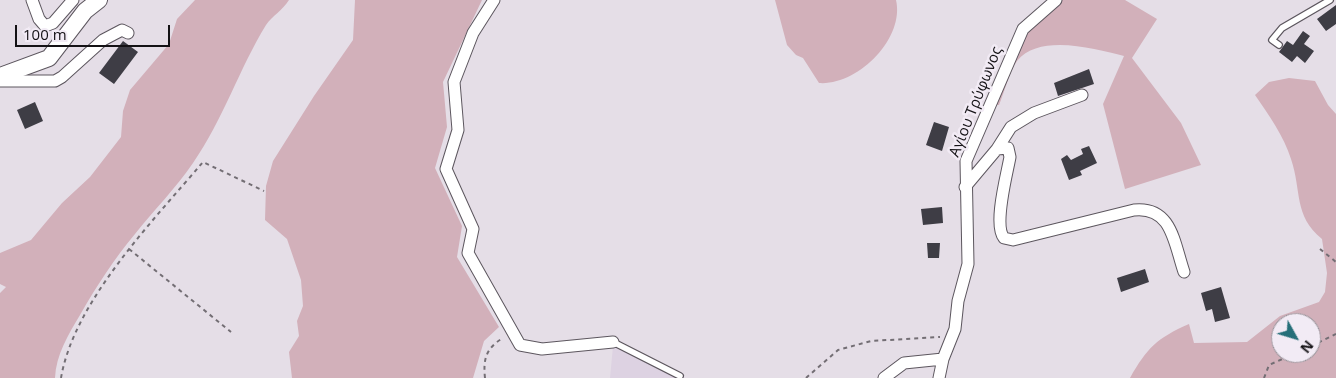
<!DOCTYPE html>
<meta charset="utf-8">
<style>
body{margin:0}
#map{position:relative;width:1336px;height:378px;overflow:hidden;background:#e5dee7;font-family:"Open Sans",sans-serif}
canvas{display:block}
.north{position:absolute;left:1271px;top:313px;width:50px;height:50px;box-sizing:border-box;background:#f2ebf5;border:1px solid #99949b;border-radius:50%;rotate:129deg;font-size:14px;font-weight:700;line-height:20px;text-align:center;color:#141215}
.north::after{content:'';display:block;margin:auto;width:18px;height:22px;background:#266f79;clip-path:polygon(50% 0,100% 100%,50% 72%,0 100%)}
.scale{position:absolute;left:15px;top:25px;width:155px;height:22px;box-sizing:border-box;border:2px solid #141215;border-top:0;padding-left:6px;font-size:15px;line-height:18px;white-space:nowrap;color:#141215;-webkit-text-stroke:4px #f2ebf5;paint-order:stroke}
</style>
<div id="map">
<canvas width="1336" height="378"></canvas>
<div class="north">N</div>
<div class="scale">100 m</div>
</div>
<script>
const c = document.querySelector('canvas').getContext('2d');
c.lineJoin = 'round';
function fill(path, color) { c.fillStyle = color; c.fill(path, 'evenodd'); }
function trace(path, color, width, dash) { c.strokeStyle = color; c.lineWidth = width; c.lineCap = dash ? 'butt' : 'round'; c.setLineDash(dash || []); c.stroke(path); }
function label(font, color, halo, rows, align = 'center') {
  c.font = font + ' "Open Sans",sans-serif'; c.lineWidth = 5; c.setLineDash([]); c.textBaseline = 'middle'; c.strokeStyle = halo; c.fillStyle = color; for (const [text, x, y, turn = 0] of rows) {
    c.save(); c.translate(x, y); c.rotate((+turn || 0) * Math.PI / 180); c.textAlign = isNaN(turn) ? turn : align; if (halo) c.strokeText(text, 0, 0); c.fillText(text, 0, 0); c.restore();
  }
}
fill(new Path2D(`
 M613,346L685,378H610Z`), '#ddd2e2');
fill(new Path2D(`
 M195,0H289C283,10 272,16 266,25C239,69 223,120 193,163C176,188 154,210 135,234C114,259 96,287 80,315C68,335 56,355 55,378H0V293L6,287L0,284V253L31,240L62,203L90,177L121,137L123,111L130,90L169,44L177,19Z
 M355,0H482L443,82L447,127L435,168L462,226L457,257L499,327L484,341L473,378H292L289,352L299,336L297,321L303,306L301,280L287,239L265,220L266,186L273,161L314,96L353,40Z
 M775,0H896C905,39 857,86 819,83L803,58L796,55L787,45Z
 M1060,0H1125L1157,19L1132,58L1181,123L1201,165L1125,189L1103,104L1124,56C1095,49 1040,33 1017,61C1010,70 1004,93 999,105H991L1025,30Z
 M1289,78L1315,81L1328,105L1336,114V378H1130C1147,348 1157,338 1189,324L1194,343L1247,342L1280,316L1319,302L1325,292L1327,273L1322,239C1293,215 1302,191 1291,159C1284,136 1268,114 1255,95L1269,82ZM1281,323H1311V353H1281Z`), '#d2b0ba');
fill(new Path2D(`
 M1336,5V24L1326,31L1317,19Z
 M1303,31L1310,36L1304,44L1314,51L1305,63L1297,56L1292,62L1279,52L1287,41L1293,45Z
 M123,41L138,52L114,84L99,73Z
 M1089,69L1094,84L1058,96L1054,83Z
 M35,102L43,121L25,129L17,110Z
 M934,122L949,127L942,151L926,145Z
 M1089,146L1097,163L1080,171L1082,175L1069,180L1061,159L1067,155L1071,160L1083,154L1081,149Z
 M942,207L943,223L923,225L921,209Z
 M927,243H940L939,258H928Z
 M1145,269L1149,282L1121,292L1117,278Z
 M1221,287L1230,318L1215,322L1212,309L1206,311L1201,293Z`), '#3e3d45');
const lane = new Path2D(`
 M1279,45L1272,40L1282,28L1330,0
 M613,342L680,376`);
const street = new Path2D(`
 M32,0L39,19L45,26L53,23L73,0
 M494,0L473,33L454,82L458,130L446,169L473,229L468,253L520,345L542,349L613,342
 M0,81H55L62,77L103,40L122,30L128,33
 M997,149L1011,127L1034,113L1082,95
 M965,187L997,149L1008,148L1010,157C1007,174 993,225 1004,238L1013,240L1134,210C1172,206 1174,243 1184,272
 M884,378L904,363L943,359
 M939,378L943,359L955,329L958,301L968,264L966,161L1023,29L1056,0`);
const secondary = new Path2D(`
 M0,76L49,58L85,11L99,0`);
trace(lane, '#5c565e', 8);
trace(street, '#5c565e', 13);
trace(secondary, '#5c565e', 18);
trace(new Path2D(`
 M129,249L231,332
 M1320,249L1336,262
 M1311,346L1336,334
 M61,378C74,301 154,220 203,162L264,191
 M485,378C483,359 486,348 503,338
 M806,378L838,350L871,341L940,337
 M1264,378L1269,365L1296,353`), '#736e74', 2, [4, 4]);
trace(lane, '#fff', 5.5);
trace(street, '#fff', 11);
trace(secondary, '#fff', 16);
label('15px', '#141215', '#f2ebf5', [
 ["Αγίου Τρύφωνος",976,102,-68]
]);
</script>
